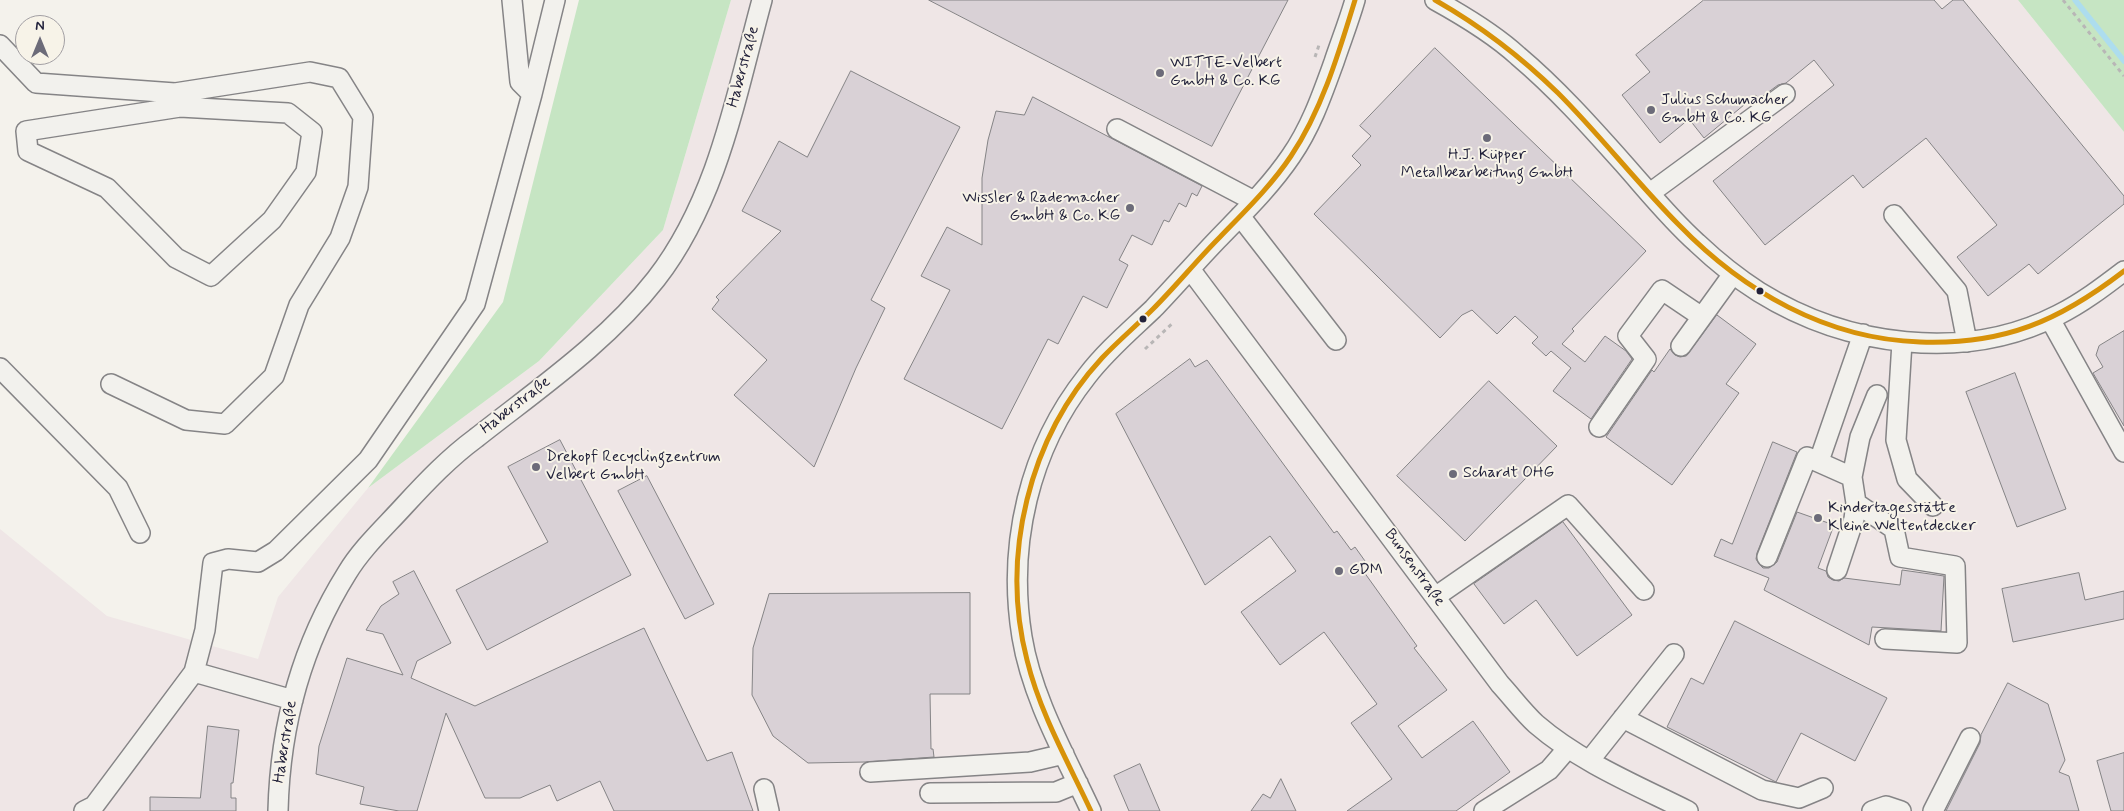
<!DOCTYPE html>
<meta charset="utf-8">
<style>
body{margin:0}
#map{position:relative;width:2124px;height:811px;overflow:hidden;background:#f4f2ec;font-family:Mynerve,sans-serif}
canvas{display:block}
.north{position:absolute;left:15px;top:15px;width:50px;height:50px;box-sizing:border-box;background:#f7f3e8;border:1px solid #a29fa3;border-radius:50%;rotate:0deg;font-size:14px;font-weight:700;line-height:20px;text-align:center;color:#22223b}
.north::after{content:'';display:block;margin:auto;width:18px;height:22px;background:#6c6b79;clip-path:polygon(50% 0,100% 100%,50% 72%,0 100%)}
</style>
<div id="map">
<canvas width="2124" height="811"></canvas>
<div class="north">N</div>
</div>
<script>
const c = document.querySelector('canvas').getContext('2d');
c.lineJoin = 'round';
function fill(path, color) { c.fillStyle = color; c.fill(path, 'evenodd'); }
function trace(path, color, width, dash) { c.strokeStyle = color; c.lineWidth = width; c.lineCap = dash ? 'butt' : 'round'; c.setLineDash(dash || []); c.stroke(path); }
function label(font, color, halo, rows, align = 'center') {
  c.font = font + ' Mynerve,sans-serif'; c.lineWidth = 4; c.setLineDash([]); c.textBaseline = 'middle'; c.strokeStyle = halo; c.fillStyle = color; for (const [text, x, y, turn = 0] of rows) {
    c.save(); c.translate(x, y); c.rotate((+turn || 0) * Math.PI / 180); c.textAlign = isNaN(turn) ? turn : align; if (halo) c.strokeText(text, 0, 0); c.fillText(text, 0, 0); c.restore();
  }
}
fill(new Path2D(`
 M731,0H2018L2124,132V811H0V529L107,616L258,659L278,597L368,488L539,361L663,230Z`), '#efe6e6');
fill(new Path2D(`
 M579,0H731L663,230L539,361L368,488L503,302Z
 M2018,0H2124V132Z`), '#c6e5c3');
trace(new Path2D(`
 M2075,0L2124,61`), '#adddee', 5.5);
const building = new Path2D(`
 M929,0H1288L1212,146Z
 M1704,0H1934L1942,9L1953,0H1963L2124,196V204L2038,274L2029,264L1988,296L1957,257L1997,225L1926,138L1863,188L1853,175L1765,245L1713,181L1834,85L1814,60L1786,83L1778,85L1759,99L1756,95L1704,138L1689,119L1660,143L1622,95L1650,72L1636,55Z
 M1435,48L1646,251L1572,329L1574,331L1562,344L1585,362L1605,336L1626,351L1632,359L1591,419L1553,391L1571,368L1551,351L1546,356L1532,343L1538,337L1515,316L1497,334L1472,310L1462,315L1440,338L1314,214L1361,165L1352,156L1371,136L1360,126Z
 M851,71L960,127L871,300L885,308L856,368L814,467L734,395L767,360L712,309L719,300L716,297L781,231L742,211L779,141L807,157Z
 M1033,97L1202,186L1197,196L1192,193L1186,207L1179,203L1169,222L1164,220L1152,245L1132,235L1119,260L1128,265L1107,308L1083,296L1058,344L1048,339L1002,429L904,379L950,290L921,276L947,227L982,245V178L988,140L996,111L1024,115Z
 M1717,315L1756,344L1726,384L1739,393L1672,485L1606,437L1652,370L1654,372L1670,349L1675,355L1680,357L1686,356Z
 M2124,331V426L2093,373L2103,367L2096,355L2099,346Z
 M1190,359L1195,367L1207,360L1334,533L1337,531L1351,550L1355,547L1365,561L1359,565L1417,646L1414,648L1447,690L1398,726L1422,758L1473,721L1510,772L1456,811H1347L1392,779L1351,723L1377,704L1324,632L1280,665L1241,612L1296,571L1270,536L1205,585L1116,414Z
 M2015,373L2066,509L2017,527L1966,392Z
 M1489,381L1557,446L1465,541L1397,476Z
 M560,440L631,575L487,650L456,590L548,542L508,467Z
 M1773,442L1797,452L1757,553L1756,559L1759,564L1763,568H1769L1777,562L1797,512L1834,525L1818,568L1826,571L1828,577L1833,580L1839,581L1844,578L1900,585L1902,570L1944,576L1941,631L1872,627L1869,645L1764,590L1769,578L1714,556L1721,539L1732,544Z
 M647,476L714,604L685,619L618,491Z
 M1563,522L1632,615L1577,656L1536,600L1504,624L1474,584Z
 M414,571L451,643L417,661L411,678L475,706L644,628L707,761L732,752L753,811H614L600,781L557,801L550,785L520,798H485L446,713L417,811H399L360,804L364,787L316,774L319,746L347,658L403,675L383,634L366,630L381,606L399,594L393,582Z
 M2079,573L2085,600L2124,591V619L2013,642L2002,589Z
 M970,593V694H930L931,749H933L934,757L866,762L808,763L773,736L752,695L753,648L769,594Z
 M1735,621L1887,698L1855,761L1801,733L1776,782L1667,727L1691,678L1703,684Z
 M2008,683L2048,704L2065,760L2059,772L2069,776L2079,811H1946L1980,743L1981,735Z
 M208,726L239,730L233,783H231V798H236V811H150V797L200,798Z
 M2124,753V811H2111L2097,761Z
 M1140,764L1160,811H1129L1114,776Z
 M1281,779L1296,811H1251L1263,794L1270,798Z`);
fill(building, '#d9d1d6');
trace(building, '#858486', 1);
const minor = new Path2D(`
 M512,0L520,82L532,94
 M1435,0C1464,16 1494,34 1518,56C1556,88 1590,126 1623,163C1647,190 1670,219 1697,243C1716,261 1737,278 1759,292C1846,346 1964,363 2058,315C2082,303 2103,287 2124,271
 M0,45L36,83L175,93L310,72L339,78L363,117L358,187L340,238L299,305L274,376L225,424L186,420L111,384
 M175,93L180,107L288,113L312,132L306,172L272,220L211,276L176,258L107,188L28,151L26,131L180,107
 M1117,129L1254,201
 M1650,193L1785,94
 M1894,215L1957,291L1967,342
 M1240,216L1336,340
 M1190,269L1500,684C1512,697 1523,712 1536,724C1580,762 1636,785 1688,811
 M2050,319L2124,452
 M1902,342L1896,440L1907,479L1933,506
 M1681,346L1733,274
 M0,368L118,488L140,533
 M1599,427L1646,359L1628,336L1662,290L1702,317
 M1819,461L1863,334
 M1852,477L1860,437L1877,395
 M1767,557L1807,457L1852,477L1856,503L1894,529L1900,557L1955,566L1957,643L1885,639
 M1837,570L1854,519L1856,503
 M1435,597L1568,505L1644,590
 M194,672L293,700
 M1623,718L1762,790L1799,798L1823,788
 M1589,761L1674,654
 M870,772L1030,762L1064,754
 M764,789L769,811
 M930,793L1056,792L1078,783
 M84,811L94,806L194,672L205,630L213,563L228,559L258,562L276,551L368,460L475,304L532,94L555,0
 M278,811C280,727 302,645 347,573C362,548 385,527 404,506C427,481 449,458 476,438C538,389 607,342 656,279C718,199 736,95 762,0
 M1091,811C1065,755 1032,698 1022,637C1007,545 1029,449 1087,376C1106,351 1131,330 1153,309C1175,286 1195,263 1217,240C1243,213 1270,187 1291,156C1311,127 1322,95 1334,62C1341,41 1349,21 1355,0
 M1484,811L1549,770L1568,748
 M1872,811L1886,806L1901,811
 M1933,811L1970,738`);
trace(minor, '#858486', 22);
trace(new Path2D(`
 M2063,0L2124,76
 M1315,57L1319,45
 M1145,349L1174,322`), '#b8b6b6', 3, [4, 4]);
trace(minor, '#f2f1ed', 19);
trace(new Path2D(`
 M1435,0C1481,26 1520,56 1558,93C1600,135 1637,183 1679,225C1743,291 1826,339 1920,342C2004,345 2059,321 2124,271
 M1091,811C1068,762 1040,713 1027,660C1000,556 1029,437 1102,358C1118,341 1136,326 1153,309C1176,286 1197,260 1220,237C1245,211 1271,186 1291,156C1322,110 1339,52 1355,0`), '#d79209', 5);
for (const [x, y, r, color] of [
 [1160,73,5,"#6c6b79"],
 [1651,110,5,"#6c6b79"],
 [1487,138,5,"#6c6b79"],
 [1130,208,5,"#6c6b79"],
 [1760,291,4.5,"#22223b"],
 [1143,319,4.5,"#22223b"],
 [536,467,5,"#6c6b79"],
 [1453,474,5,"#6c6b79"],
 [1818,518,5,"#6c6b79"],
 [1339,571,5,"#6c6b79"]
]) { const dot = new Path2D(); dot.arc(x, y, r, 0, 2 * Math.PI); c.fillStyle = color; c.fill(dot); trace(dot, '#f7f3e8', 2); }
label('16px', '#22223b', '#f7f3e8', [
 ["WITTE-Velbert",1170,64],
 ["GmbH & Co. KG",1170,82],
 ["Julius Schumacher",1661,101],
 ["GmbH & Co. KG",1661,119],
 ["H.J. Küpper",1487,156,"center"],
 ["Metallbearbeitung GmbH",1487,174,"center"],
 ["Wissler & Rademacher",1120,199,"right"],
 ["GmbH & Co. KG",1120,217,"right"],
 ["Drekopf Recyclingzentrum",546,458],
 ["Velbert GmbH",546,476],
 ["Schardt OHG",1463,474],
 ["Kindertagesstätte",1828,509],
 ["Kleine Weltentdecker",1828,527],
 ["GDM",1349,571]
], 'left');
label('16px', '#22223b', '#f7f3e8', [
 ["Haberstraße",744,67,-75],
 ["Haberstraße",516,406,-38],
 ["Bunsenstraße",1414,568,54],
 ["Haberstraße",286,742,-81]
]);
</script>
